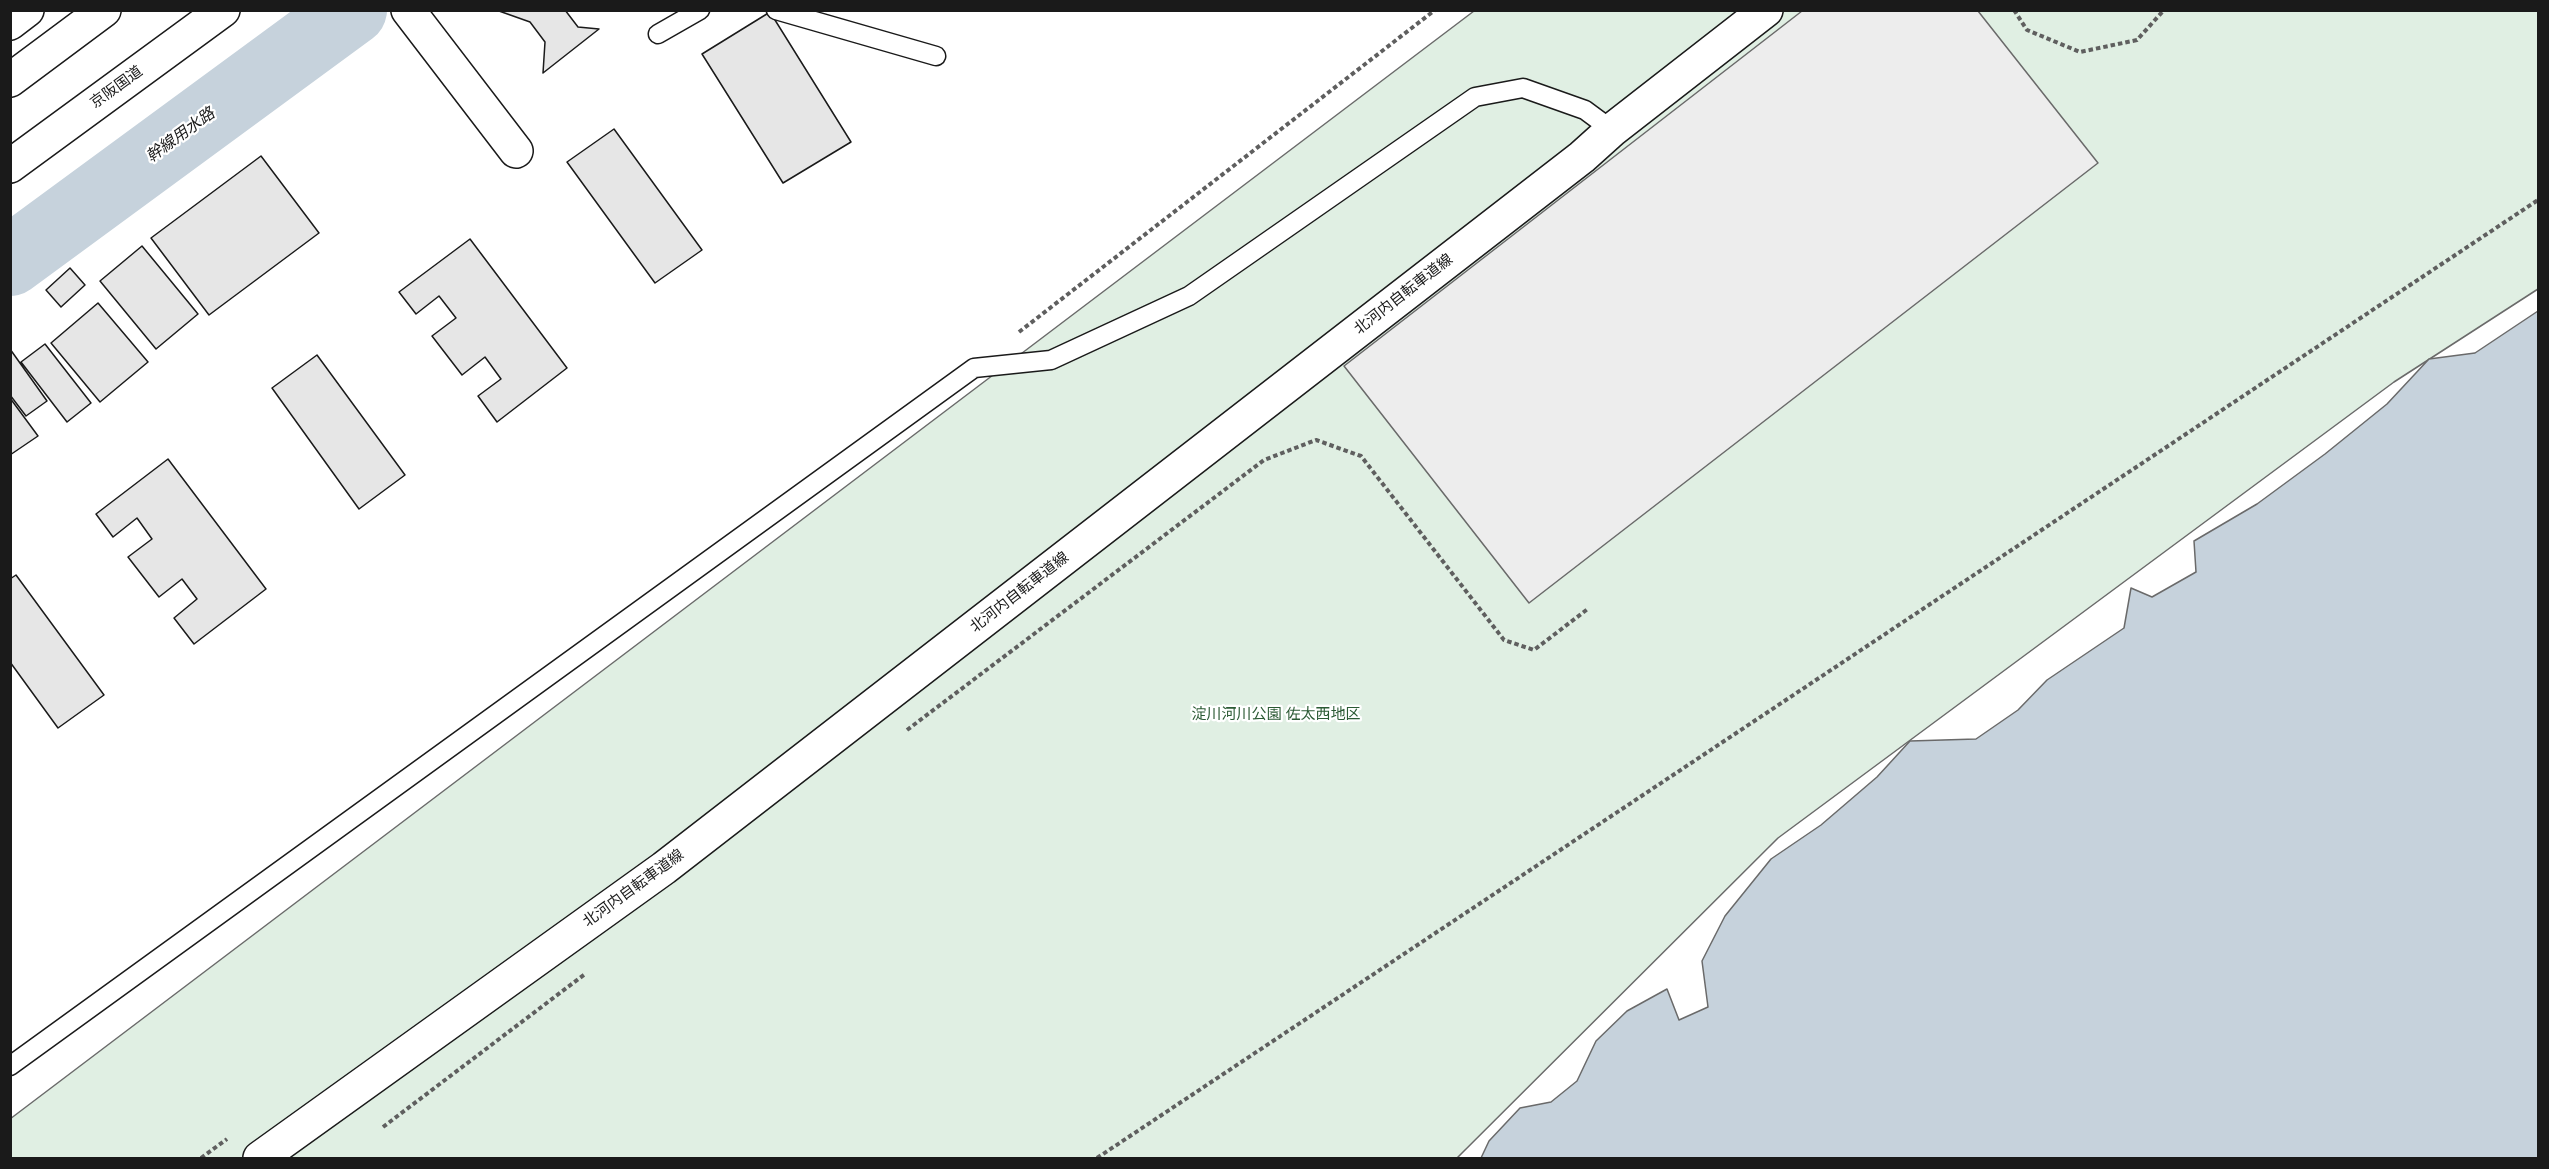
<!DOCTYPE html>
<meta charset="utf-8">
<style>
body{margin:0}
#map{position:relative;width:2549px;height:1169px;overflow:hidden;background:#fff;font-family:"Nunito Sans",sans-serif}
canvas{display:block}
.frame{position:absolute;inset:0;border:12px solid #1a1a1a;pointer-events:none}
</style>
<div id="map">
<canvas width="2549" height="1169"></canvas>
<div class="frame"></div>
</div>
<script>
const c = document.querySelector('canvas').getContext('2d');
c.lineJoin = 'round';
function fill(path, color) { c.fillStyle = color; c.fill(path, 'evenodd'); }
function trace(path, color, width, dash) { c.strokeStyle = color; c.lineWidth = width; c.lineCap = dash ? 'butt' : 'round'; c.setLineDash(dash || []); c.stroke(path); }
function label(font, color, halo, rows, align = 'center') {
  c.font = font + ' "Nunito Sans","Noto Sans JP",sans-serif'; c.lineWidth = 4.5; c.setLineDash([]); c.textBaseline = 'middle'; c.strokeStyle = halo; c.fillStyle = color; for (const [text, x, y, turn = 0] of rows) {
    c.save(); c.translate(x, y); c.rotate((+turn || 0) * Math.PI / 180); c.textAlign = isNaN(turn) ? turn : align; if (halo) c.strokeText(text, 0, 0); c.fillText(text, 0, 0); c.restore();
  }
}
const green = new Path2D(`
 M1474,11H2538V289L2394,382L1778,838L1457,1158H11L10,1119Z`);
fill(green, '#e0efe3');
trace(green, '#6a6a6a', 1.5);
const parking = new Path2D(`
 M1802,11H1978L2098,163L1529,603L1344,366Z`);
fill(parking, '#ededed');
trace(parking, '#6a6a6a', 1.5);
const water = new Path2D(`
 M2538,311V1158H1481L1489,1141L1520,1108L1551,1102L1577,1081L1596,1041L1627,1011L1667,989L1679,1020L1708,1007L1702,961L1725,916L1771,859L1821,825L1877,777L1910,741L1976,739L2018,710L2047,680L2124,628L2131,588L2152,597L2196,572L2194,541L2257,504L2325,454L2387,404L2429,359L2475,353Z`);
fill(water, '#c6d2dc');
trace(water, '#6a6a6a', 1.5);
trace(new Path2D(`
 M10,261L352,10`), '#c6d2dc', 70);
const building = new Path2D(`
 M565,10L578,27L599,29L543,73L545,42L530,22L499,11Z
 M770,12L851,142L783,183L702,54Z
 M614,129L702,250L655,283L567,162Z
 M261,156L319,233L209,315L151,238Z
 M470,239L567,368L497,422L478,396L501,379L485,357L462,375L432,336L456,318L439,296L416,314L399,292Z
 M142,246L198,314L156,349L100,281Z
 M70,268L85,285L61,307L46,290Z
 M98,303L148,362L100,402L51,343Z
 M45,344L91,403L67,422L21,362Z
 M10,349L47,401L26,416L10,395Z
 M317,355L405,475L359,509L272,388Z
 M10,398L38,436L10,455Z
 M168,459L266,589L194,644L174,618L197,599L182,579L159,597L128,557L152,539L137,518L113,537L96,514Z
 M16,575L104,695L58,728L10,662V579Z`);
fill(building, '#e6e6e6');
trace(building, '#1a1a1a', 1.5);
const service = new Path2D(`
 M776,10L936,56
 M658,34L700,10
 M10,1066L974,368L1051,360L1189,296L1475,97L1523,88L1585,110L1612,130`);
const minor = new Path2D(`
 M408,10L516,151
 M10,23L27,10
 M260,1158L664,868L1582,157L1612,130L1766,10`);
const trunk = new Path2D(`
 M10,80L104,10
 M10,166L223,10`);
trace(service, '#1a1a1a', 21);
trace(minor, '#1a1a1a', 36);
trace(trunk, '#1a1a1a', 36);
trace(new Path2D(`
 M2014,10L2027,30L2080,52L2137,40L2164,10
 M1019,332L1435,10
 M907,730L1264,460L1316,440L1361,456L1504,640L1534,650L1589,608
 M383,1127L585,974
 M201,1158L227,1139
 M1097,1158L2538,200`), '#5f5f5f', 4, [4.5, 3]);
trace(service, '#fff', 18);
trace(minor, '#fff', 33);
trace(trunk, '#fff', 33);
label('15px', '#1a1a1a', '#fff', [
 ["京阪国道",117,88,-36],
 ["北河内自転車道線",1404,295,-38],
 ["北河内自転車道線",1020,593,-38],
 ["北河内自転車道線",634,889,-36]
]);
label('15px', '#2b5a34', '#fff', [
 ["淀川河川公園 佐太西地区",1276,715]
]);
label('italic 16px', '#1a1a1a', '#fff', [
 ["幹線用水路",181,136,-36]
]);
</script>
